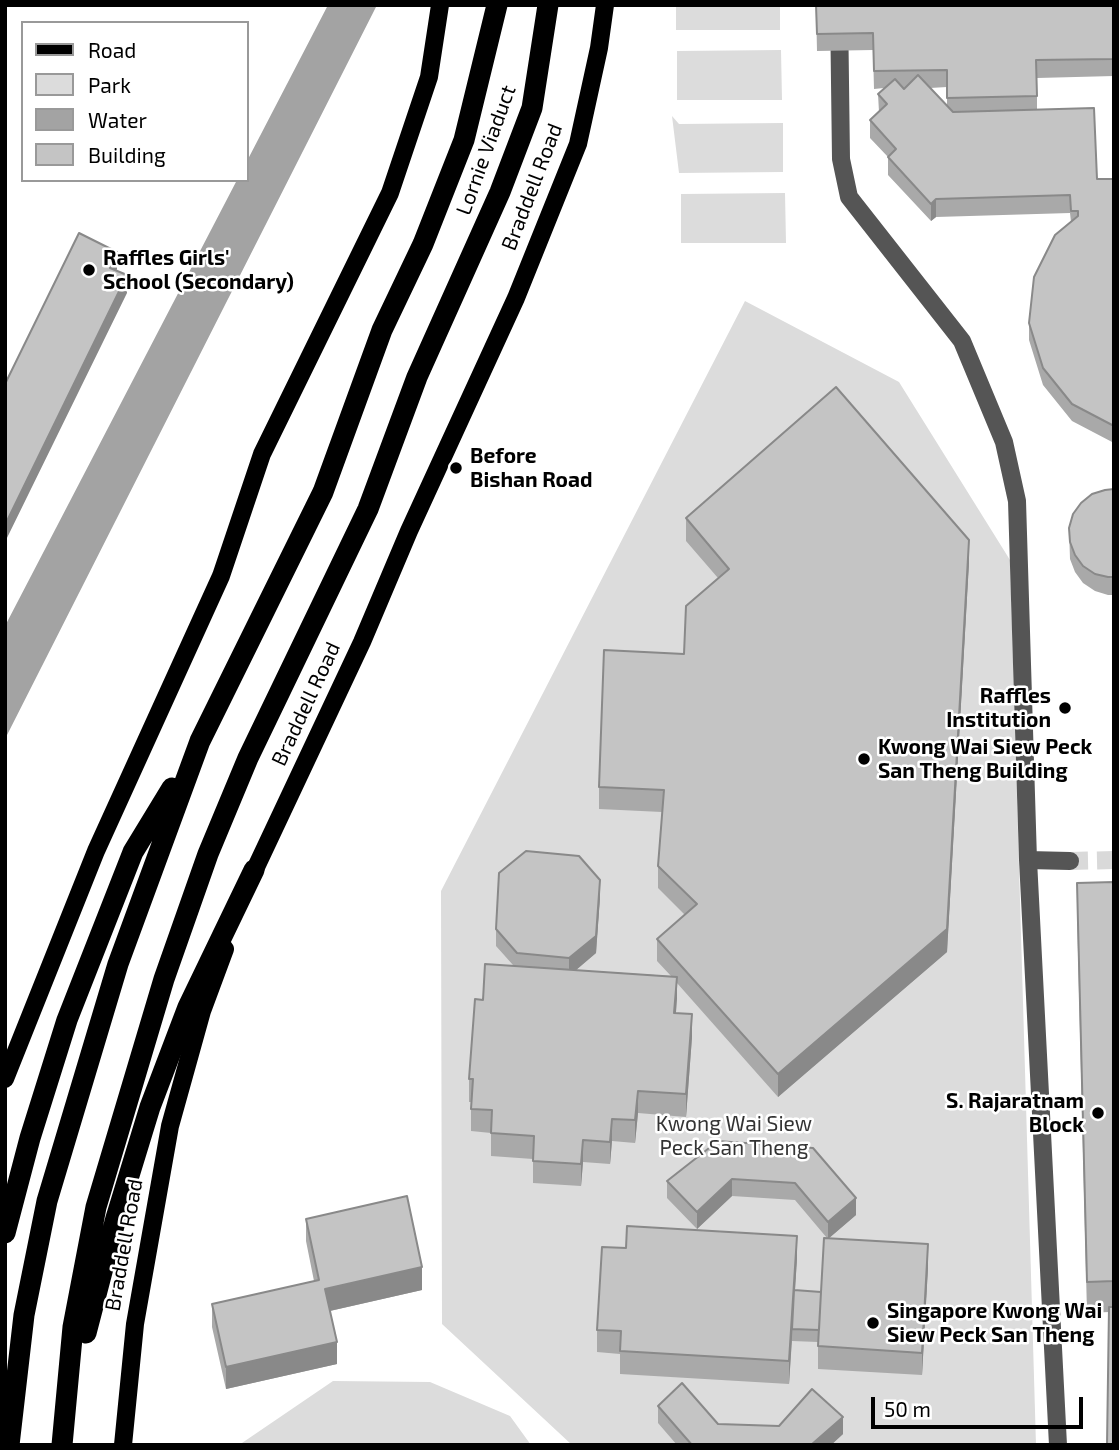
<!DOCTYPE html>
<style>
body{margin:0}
#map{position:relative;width:1119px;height:1450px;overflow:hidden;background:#fff;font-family:"Exo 2",sans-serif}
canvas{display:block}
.frame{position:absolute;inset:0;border:7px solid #000;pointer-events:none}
.legend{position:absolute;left:21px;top:21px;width:228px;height:161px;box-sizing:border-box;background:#fff;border:2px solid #999;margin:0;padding:9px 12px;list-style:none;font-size:21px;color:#000}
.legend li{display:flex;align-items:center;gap:14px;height:35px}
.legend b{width:35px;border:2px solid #999}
.scale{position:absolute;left:871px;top:1397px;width:212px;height:32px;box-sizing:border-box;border:4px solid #000;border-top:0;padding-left:9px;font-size:21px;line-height:24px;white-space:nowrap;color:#000;-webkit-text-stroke:5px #fff;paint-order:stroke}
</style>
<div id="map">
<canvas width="1119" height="1450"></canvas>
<div class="frame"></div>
<ul class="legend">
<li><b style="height:9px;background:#000"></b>Road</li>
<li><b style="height:19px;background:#dcdcdc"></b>Park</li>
<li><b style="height:19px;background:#a3a3a3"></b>Water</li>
<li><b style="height:19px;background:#c4c4c4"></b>Building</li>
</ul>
<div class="scale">50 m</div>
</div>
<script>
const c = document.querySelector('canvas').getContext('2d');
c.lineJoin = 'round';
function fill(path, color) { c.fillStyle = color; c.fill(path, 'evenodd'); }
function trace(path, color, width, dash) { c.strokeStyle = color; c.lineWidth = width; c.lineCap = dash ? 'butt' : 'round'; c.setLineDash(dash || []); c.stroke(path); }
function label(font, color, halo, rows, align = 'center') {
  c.font = font + ' "Exo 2",sans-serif'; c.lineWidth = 5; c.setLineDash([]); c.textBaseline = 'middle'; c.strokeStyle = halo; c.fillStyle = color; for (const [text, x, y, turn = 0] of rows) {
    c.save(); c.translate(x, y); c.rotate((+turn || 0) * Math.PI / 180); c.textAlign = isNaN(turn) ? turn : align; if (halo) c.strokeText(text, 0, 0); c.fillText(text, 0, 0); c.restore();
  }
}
fill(new Path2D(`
 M676,5H780V30H676Z
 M781,50L782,100H677V51Z
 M672,116L679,124L783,123V172L679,173Z
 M785,193L786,243H681V194Z
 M745,301L899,382L1010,560L1036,1445H572L442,1324L441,891Z
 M333,1381L430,1382L510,1416L531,1445H239Z`), '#dcdcdc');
fill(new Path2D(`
 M328,5H377L5,739V626L237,180H247V161Z`), '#a3a3a3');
trace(new Path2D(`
 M1070,861L1114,860`), '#d9d9d9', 18, [18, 9]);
trace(new Path2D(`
 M839,5L841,159L849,197L962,341L1004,442L1017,501L1028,860L1058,1445
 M1028,860L1070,861`), '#555', 18);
trace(new Path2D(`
 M250,880L362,642L409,531L516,298L578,144L599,48L605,5
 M5,1079L96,851L221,576L262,454L390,193L429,77L440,5
 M123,1445L135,1324L170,1126L202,1011L225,949`), '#000', 18);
trace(new Path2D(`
 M5,1233L30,1138L67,1020L133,852L172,788
 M86,1333L116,1218L150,1107L188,1007L254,870
 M9,1445L24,1315L47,1201L118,964L200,741L323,492L382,330L423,244L464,140L497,5
 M62,1445L73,1327L96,1207L164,979L208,854L248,758L368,509L417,377L500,192L532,108L548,5`), '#000', 21);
fill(new Path2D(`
 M1114,5V76L1037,78V110L1097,179H1114V443L1072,421L1043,385L1029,340V323L1071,222L1070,213L936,217L931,221L888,175V157L870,138V120L879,112L878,94L884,88L874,89L873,50L817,51L816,6ZM947,87V106L930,88Z
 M1114,489V595H1108L1095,591L1083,583L1075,572L1070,559L1069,528Z
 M686,518L969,562L947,952L778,1097L677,983L676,1013L692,1037L686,1117L638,1113L635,1143L612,1141L610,1164L583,1162L581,1186L533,1183V1159L491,1156V1133L471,1131V1102H469V1079L483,1000L513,965L496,946V929L600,897L596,953L576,970L671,976L657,961V939L685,915L658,888V866L662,812L599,809V787L684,654L718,578L686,541Z
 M1114,882V1445L1109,1312L1087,1313L1077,914V883Z
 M718,1141L856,1215L829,1238L928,1267L922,1375L818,1369V1342L792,1341V1340L789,1384L620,1374V1354L597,1352V1330L797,1258L795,1290L821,1292L827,1238L795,1200L732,1196L697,1229L667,1198V1181Z
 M306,1219L422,1290L330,1311L337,1364L226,1389L212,1327V1304L314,1281L306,1241Z
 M658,1406L718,1424L779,1426L843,1434L831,1445H677L658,1423Z`), '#a9a9a9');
fill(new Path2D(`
 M936,199V217L931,221V204Z
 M117,252V269L110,285V268Z
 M127,275V293L5,542V525Z
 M969,540V562L947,952L778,1097V1074Z
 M600,880V897L596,953L569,976V958Z
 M677,977V999L674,1036V1013Z
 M692,1014V1037L686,1117V1094Z
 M638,1091V1113L635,1143V1120Z
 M612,1119V1141L610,1164V1142Z
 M583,1140V1162L581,1186V1164Z
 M732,1179V1196L697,1229V1212Z
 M856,1198V1215L828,1239V1222Z
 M797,1236V1258L789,1384V1361Z
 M928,1244V1267L922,1375V1353Z
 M422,1267V1290L325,1312V1289Z
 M337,1342V1364L226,1389V1367Z
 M843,1417V1434L831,1445H811Z`), '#898989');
const building = new Path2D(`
 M816,5H1114V59L1036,60L1037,96L947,98V70L874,71L873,33L817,34Z
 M918,75L953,112L1094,108L1097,179H1114V426L1072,404L1043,368L1029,323L1034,277L1055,235L1078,216V211H1071L1070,195L936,199L931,204L888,157L896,149L870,120L887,104L878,94L895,79L904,89Z
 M79,233L117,252L110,268L127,275L5,525V384Z
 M836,387L969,540L947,929L778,1074L657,939L697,904L658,866L664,790L599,787L604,650L684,654L686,606L729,569L686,518Z
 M1114,489V577H1108L1095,574L1083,566L1075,555L1070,542L1069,528L1073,514L1081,503L1092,494L1105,490Z
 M526,851L579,856L600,880L596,936L569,958L517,953L496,929L499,873Z
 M1114,882V1281L1087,1282L1077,883Z
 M485,964L677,977L674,1013L692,1014L686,1094L638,1091L635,1120L612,1119L610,1142L583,1140L581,1164L533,1161L534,1136L491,1133L492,1110L471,1109L473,1079H469L475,999L483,1000Z
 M718,1141L813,1148L856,1198L828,1222L795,1183L732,1179L697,1212L667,1181Z
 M407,1196L422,1267L325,1289L337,1342L226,1367L212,1304L319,1280L306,1219Z
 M627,1226L797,1236L789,1361L620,1351L621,1331L597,1330L602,1247L626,1248Z
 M824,1238L928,1244L922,1353L818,1346Z
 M794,1290L821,1292L819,1330L792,1329Z
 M1109,1307H1114V1445H1107Z
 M682,1383L718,1424L779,1426L812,1389L843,1417L811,1445H692L658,1406Z`);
fill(building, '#c4c4c4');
trace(building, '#898989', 2);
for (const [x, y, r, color] of [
 [89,270,7,"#000"],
 [456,468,7,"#000"],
 [1065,708,7,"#000"],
 [864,759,7,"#000"],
 [1098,1113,7,"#000"],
 [873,1323,7,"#000"]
]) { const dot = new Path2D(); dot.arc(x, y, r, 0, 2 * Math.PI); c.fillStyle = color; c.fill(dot); trace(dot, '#fff', 2.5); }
label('21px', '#000', '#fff', [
 ["Lornie Viaduct",486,150,-70],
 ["Braddell Road",532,187,-69],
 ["Braddell Road",306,704,-65],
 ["Braddell Road",124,1245,-80]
]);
label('bold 21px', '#000', '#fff', [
 ["Raffles Girls'",103,258],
 ["School (Secondary)",103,282],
 ["Before",470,456],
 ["Bishan Road",470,480],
 ["Raffles",1051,696,"right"],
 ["Institution",1051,720,"right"],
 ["Kwong Wai Siew Peck",878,747],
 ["San Theng Building",878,771],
 ["S. Rajaratnam",1084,1101,"right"],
 ["Block",1084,1125,"right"],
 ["Singapore Kwong Wai",887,1311],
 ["Siew Peck San Theng",887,1335]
], 'left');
label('21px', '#333', '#fff', [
 ["Kwong Wai Siew",734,1124],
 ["Peck San Theng",734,1148]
]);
</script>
